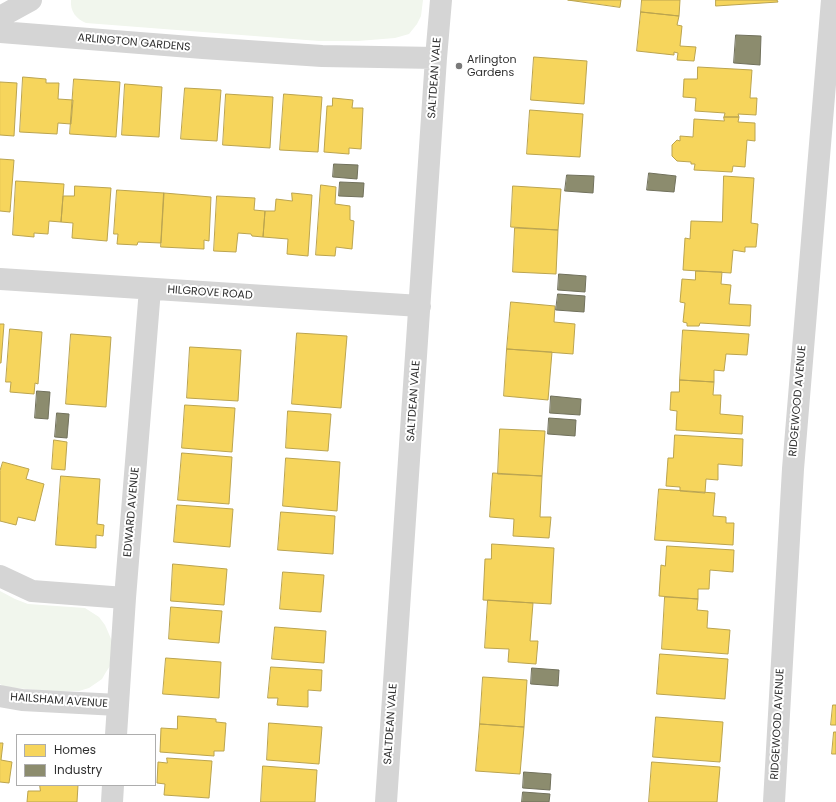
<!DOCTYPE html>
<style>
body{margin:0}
#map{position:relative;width:836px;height:802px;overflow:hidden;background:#fff;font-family:Poppins,sans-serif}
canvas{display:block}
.legend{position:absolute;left:16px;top:734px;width:140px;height:52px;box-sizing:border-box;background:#fff;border:1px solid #adadad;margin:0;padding:5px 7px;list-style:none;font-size:12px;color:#313131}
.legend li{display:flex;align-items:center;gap:8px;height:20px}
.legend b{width:20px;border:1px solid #adadad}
</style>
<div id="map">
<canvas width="836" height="802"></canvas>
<ul class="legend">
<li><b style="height:11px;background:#f6d55c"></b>Homes</li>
<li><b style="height:11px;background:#8c8c6e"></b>Industry</li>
</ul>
</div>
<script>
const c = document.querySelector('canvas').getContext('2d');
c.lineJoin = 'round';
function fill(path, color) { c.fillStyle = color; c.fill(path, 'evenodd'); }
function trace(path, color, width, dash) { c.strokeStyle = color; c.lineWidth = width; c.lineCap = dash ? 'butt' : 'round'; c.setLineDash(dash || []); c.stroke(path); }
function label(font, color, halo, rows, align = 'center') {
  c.font = font + ' Poppins,sans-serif'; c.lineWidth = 4; c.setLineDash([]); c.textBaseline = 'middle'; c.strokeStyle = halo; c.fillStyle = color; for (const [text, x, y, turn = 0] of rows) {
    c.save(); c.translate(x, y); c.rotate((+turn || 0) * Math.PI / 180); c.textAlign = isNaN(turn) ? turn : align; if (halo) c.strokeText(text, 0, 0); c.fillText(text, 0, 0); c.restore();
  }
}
fill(new Path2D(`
 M71,0H423L421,16L417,24L409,34L395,38L358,41H319L86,23C76,19 70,11 71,0Z
 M0,591L15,599L28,604L85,608L99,617L105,625L112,641L110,666L106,672L102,679L89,688L79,691H48L5,687L0,684Z`), '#f1f6ed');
const homes = new Path2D(`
 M568,0H621L620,7Z
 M642,0H680L679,16L641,12Z
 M716,0H777L778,2L716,6Z
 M641,12L679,16L677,25L682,26L680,46L696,47L694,61L677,60L678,53L674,52V55L637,51Z
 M534,57L587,61L584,104L531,100Z
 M698,67L752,70L750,98H757L756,115L738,114L739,117H724L725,113L695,111L696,98L683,97L684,79H697Z
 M23,77L46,79V83H59L58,99L73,100L71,124L58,123L57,134L20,132Z
 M74,79L120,82L116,137L70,134Z
 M0,82L17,83L14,136L0,135Z
 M125,84L162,87L159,137L122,135Z
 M185,88L221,90L217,141L181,139Z
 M226,94L273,97L270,148L223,145Z
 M284,94L322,97L318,152L280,150Z
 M333,98L353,100L352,108H363L361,149L349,148V154L324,152L327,106H332Z
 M530,110L583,114L580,157L527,154Z
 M724,117H739L738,122L755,123V141L747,140L745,167L733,166L732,172L694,170L695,164H691V162L677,161L672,156V145L677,140L680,141V136L693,137L694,119L724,121Z
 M0,159L14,160L10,212L0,211Z
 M724,176L754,178L751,223L758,224L756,247H745V252L733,250L731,273L683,270L685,238L690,239L691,221L722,222Z
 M16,181L64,184L61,222L49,221L48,234L34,233V237L13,235Z
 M321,185L336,187L335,204L350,206V220L354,221L352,249L336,247L335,256L316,255Z
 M75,186L111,188L107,241L72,238L73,223L61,222L63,196H74Z
 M513,186L561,189L558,230L511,227Z
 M117,190L164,193L161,243L138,242L137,245L117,244L118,234H114Z
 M164,193L211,197L209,241L204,240V249L161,247Z
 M292,193L312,195L308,256L287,254L288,239L263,237L265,211H275L276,199L292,201Z
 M217,196L255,198L254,210L265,211L263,237L252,236L251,234L238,233L236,252L214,251Z
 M515,228L558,230L556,274L513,272Z
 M696,271L722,272L721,284L731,285L729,304L751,305L750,326L700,323L699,326H687V323L683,322L685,303L680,302L682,279L695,280Z
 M511,302L555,306L554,322L575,324L573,354L507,349Z
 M0,324H4L1,363H0Z
 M10,329L42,332L38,384L35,383L34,394L10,392L11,382H6Z
 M683,330L749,334L747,355L726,354L724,371L714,370V382L680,380Z
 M297,333L347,336L341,408L292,404Z
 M71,334L111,337L106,407L66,404Z
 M190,347L241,350L238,401L187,398Z
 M507,349L552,352L548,400L504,396Z
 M680,380L714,382L713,395H721L720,414L743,416L742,434L676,430L677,411L670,410L671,392H679Z
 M185,405L235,408L232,452L182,448Z
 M288,411L331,414L328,451L286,448Z
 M500,429L545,431L542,476L498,474Z
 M675,435L743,439L742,466L718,464V480L706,479L705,493L680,491V487L666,486L668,458H673Z
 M54,440L67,442L65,470L52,469Z
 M182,453L232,457L229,504L178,500Z
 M286,458L340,462L337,511L283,506Z
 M3,462L29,469L26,479L44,484L35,521L18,517L16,525L0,521V471Z
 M493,473L542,476L540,517H551L549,538L513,536L514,519L490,517Z
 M61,476L100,479L97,524L104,525L103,536L96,535V548L56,545Z
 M659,489L715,493L713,516L726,517V523H734L733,545L655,540Z
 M177,505L233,509L230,547L174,542Z
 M281,512L335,516L333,554L278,550Z
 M492,544L554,548L551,604L483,600L485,559H491Z
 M667,546L734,550L733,572L710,570L709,589H698V599L659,596L661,565L665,566Z
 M173,564L227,569L224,605L171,601Z
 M283,572L324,575L321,612L280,609Z
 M665,597L698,599L697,610L708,611L707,628L730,630L728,654L662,649Z
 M488,600L533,603L530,641H538L536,664L508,662L509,649L485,648Z
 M171,607L222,611L219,643L169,639Z
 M275,627L326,631L324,663L272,659Z
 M660,654L728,659L725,699L657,694Z
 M166,658L221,662L219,698L163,694Z
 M271,667L322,670L321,691L308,690V707L277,705L278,698H268Z
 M483,677L527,680L524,727L480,724Z
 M833,705H836V725H831Z
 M178,716L216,719V722L226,723L224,751H214V756L160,752L161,728L177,729Z
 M656,717L723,722L720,762L653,757Z
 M269,723L322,727L319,764L267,760Z
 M480,724L524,727L520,774L476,771Z
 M834,732H836V754H832Z
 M0,743H3L1,760L12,762L9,783L0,782Z
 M167,758L212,761L209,798L164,795L165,784L157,783L158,762L167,763Z
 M652,762L720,767L717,802H649Z
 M263,766L317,770L315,802H261Z
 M40,785H78L77,802H27L28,791H40Z`);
fill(homes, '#f6d55c');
trace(homes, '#bba44f', 1);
const industry = new Path2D(`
 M736,35L761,36L760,65L734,63Z
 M334,164L358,165L357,179L333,177Z
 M649,173L676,176L674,192L647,190Z
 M567,175L594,176L593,193L565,191Z
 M340,182L364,183L363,197L339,196Z
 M559,274L586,276L585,292L558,290Z
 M558,294L585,296L584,312L556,310Z
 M37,391L50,392L48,419L35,418Z
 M551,396L581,399L580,415L550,413Z
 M57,413L69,414L67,438L55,437Z
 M549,418L576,420L575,436L548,434Z
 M532,668L559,670L558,686L531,684Z
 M524,772L551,774L550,790L523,788Z
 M523,792L550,794L549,802H522Z`);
fill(industry, '#8c8c6e');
trace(industry, '#71715c', 1);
trace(new Path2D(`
 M0,17L31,0
 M0,32L203,48L322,56L436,58
 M0,279L420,306
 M0,576L32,591L125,598
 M0,696L22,700L118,705
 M116,735L125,598L150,289
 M112,802L113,785
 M386,802L436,58L441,0
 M774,802L793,469L832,0`), '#d5d5d5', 22);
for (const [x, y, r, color] of [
 [459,66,4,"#797979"]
]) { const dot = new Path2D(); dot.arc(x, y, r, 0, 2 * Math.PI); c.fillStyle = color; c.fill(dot); trace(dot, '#fff', 1.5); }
label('11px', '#313131', '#fff', [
 ["ARLINGTON GARDENS",134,43,5],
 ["SALTDEAN VALE",435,78,-86],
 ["HILGROVE ROAD",210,293,4],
 ["SALTDEAN VALE",414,401,-86],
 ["RIDGEWOOD AVENUE",798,401,-85],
 ["EDWARD AVENUE",132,512,-85],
 ["HAILSHAM AVENUE",59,701,4],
 ["SALTDEAN VALE",391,724,-86],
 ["RIDGEWOOD AVENUE",778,724,-87]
]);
label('11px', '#313131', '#fff', [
 ["Arlington",467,60],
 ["Gardens",467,73]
], 'left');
</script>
